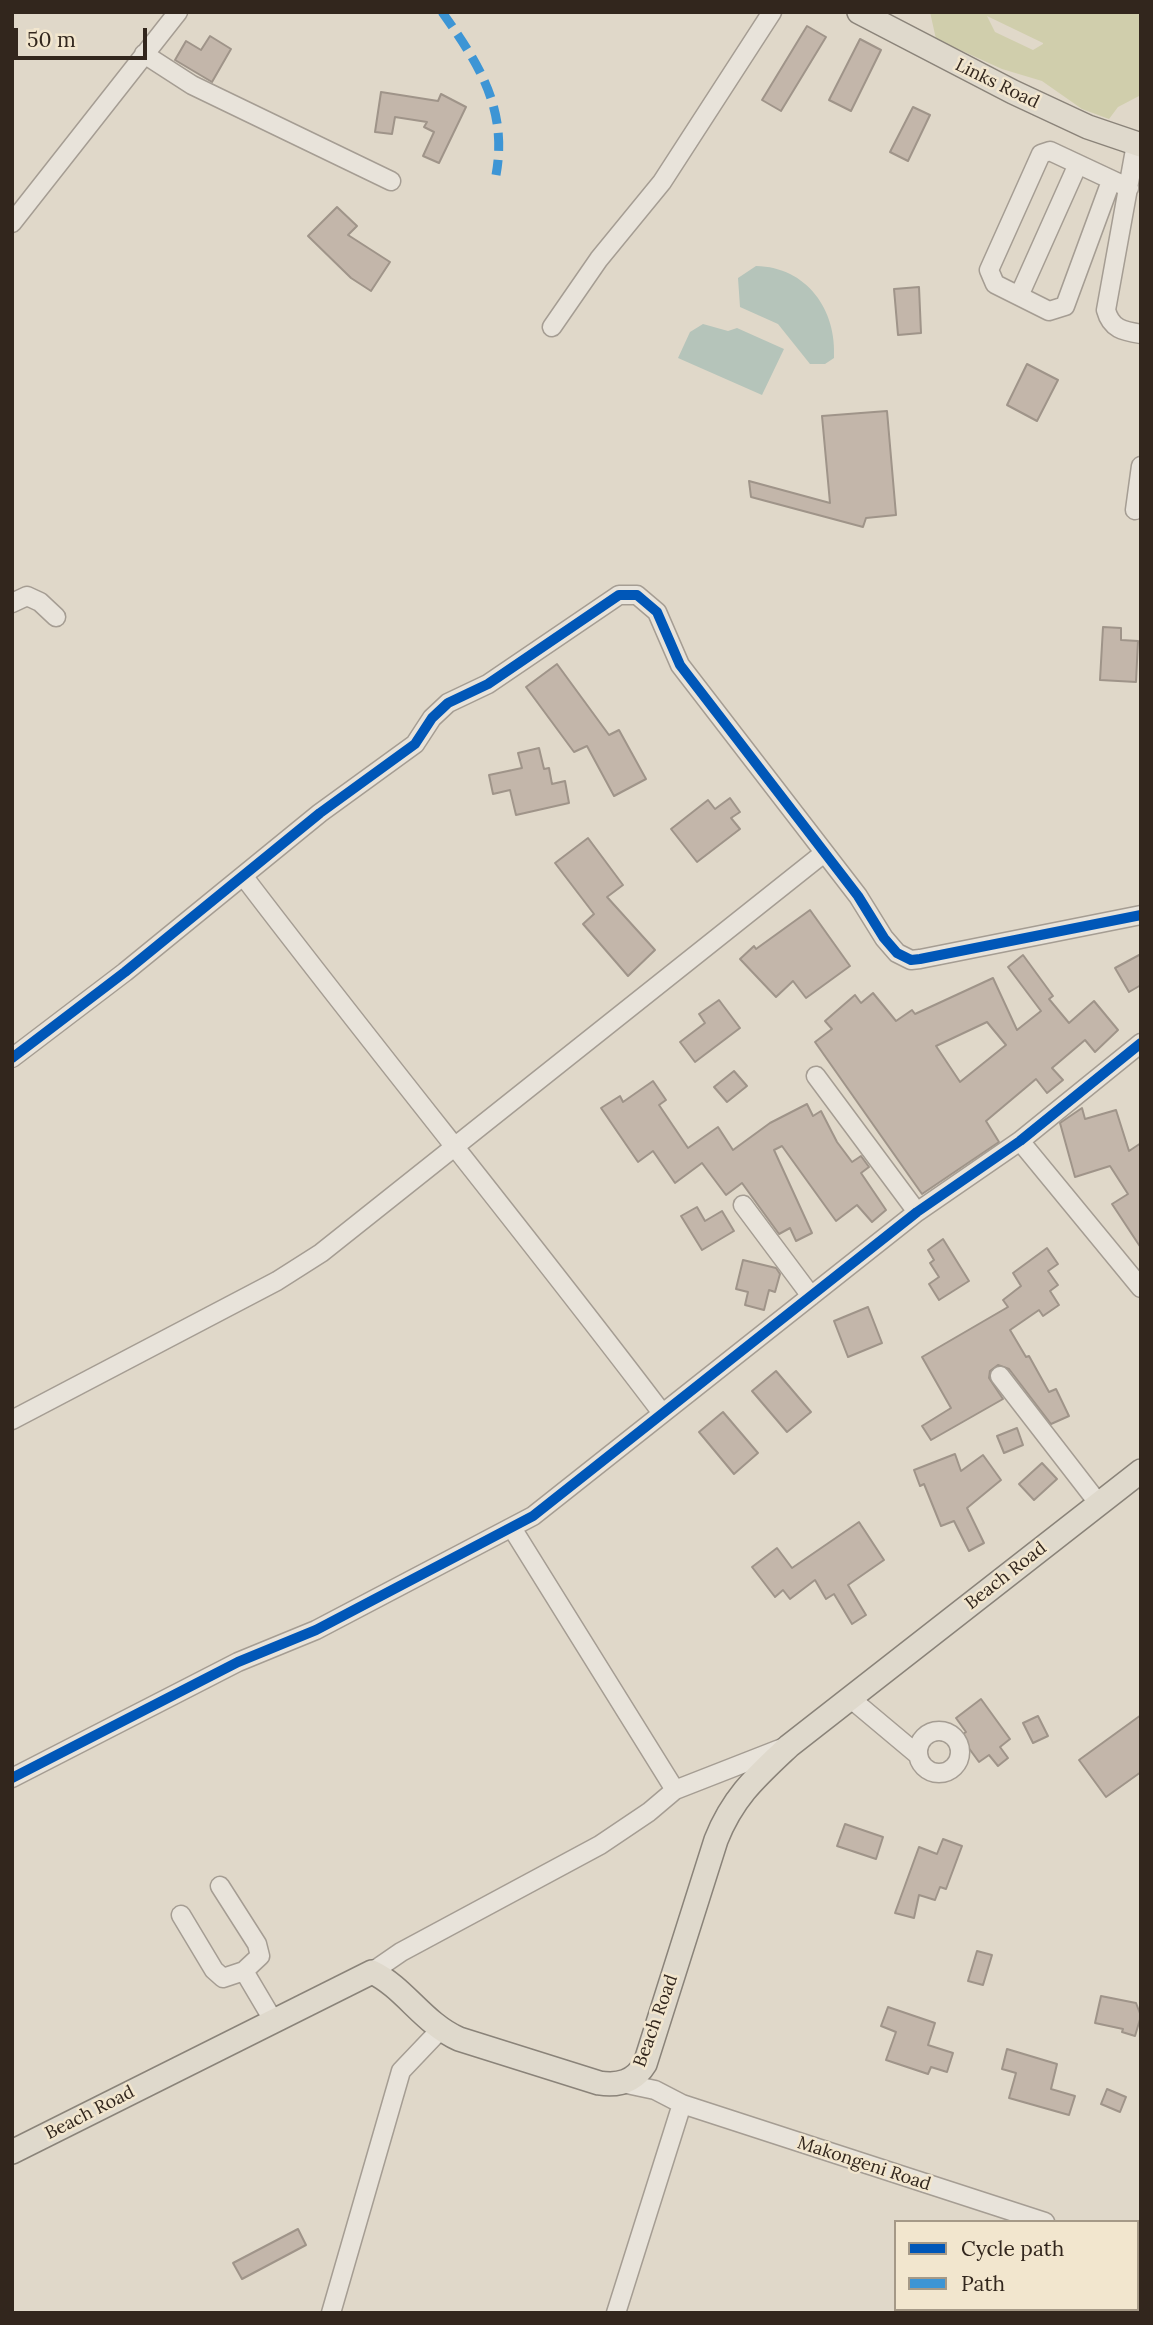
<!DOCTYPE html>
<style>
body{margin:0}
#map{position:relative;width:1153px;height:2325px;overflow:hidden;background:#e0d8c9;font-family:Lora,serif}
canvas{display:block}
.frame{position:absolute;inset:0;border:14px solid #32261d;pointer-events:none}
.legend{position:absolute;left:894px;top:2220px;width:245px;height:91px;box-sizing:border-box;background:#f2e6ce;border:2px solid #a59987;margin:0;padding:9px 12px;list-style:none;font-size:21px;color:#32261d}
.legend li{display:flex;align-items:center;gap:14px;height:35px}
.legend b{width:35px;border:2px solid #a59987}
.scale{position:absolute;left:14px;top:28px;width:133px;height:32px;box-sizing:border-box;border:4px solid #32261d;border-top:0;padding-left:9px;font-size:21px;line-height:24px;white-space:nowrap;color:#32261d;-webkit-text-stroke:5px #f2e6ce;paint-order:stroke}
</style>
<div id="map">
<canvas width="1153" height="2325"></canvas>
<div class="frame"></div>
<ul class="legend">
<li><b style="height:9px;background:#0057b8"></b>Cycle path</li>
<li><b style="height:9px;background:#3d95d5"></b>Path</li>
</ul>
<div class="scale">50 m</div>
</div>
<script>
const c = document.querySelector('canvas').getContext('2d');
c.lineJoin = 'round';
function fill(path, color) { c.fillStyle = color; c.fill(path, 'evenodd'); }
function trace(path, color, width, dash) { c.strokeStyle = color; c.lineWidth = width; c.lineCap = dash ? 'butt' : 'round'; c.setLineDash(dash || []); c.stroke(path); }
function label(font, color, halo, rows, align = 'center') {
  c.font = font + ' Lora,serif'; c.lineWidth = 5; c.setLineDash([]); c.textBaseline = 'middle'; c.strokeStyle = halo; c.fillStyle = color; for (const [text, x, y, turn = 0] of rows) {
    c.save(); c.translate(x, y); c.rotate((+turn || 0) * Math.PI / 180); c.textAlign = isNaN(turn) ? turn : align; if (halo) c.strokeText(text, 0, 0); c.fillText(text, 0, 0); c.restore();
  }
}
fill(new Path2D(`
 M930,12H1141V95L1118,107L1109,119L1082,109L1042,81L1002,69L936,39ZM987,16L1043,43V44L1033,50L995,32Z`), '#d0ceac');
fill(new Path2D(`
 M756,266C807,267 837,310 834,358L825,364H810L778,324L740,307L738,278Z
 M703,324L728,331L737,328L784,349L762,395L678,358L690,332Z`), '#b5c4ba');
const building = new Path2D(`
 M807,26L826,37L781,111L762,100Z
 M210,36L231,49L212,82L175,60L186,41L201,50Z
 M860,39L881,50L851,111L829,100Z
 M381,92L438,101L441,94L466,107L439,163L423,156L434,132L424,127L427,122L395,117L392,134L375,132Z
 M913,107L930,115L908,161L890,152Z
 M337,207L357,226L348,235L390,262L371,291L351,278L308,236Z
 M919,287L921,333L898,335L894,289Z
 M1027,364L1058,380L1037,421L1007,405Z
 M887,411L896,515L866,518L863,527L751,497L749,481L830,503L822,416Z
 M1103,627L1121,628V640L1138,641L1136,682L1100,680Z
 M557,664L609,735L619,730L646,779L614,796L587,746L574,752L526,687Z
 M539,748L544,769L549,768L552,784L565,781L569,803L516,815L510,790L493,794L489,775L522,768L518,753Z
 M730,798L740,812L731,818L740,829L697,862L671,829L708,800L715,809Z
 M588,838L623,885L607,897L655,950L628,976L583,924L594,914L555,863Z
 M810,910L850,966L806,998L793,981L776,997L740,959L754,946L756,949Z
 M1141,954V985L1129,992L1115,968Z
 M1023,955L1053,996L1049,999L1069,1023L1094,1001L1118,1030L1095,1052L1085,1040L1052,1068L1063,1080L1047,1093L1036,1079L986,1121L999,1142L922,1194L815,1042L832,1029L825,1021L855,995L861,1003L873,993L896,1021L912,1010L915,1014L993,978L1017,1030L1041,1011L1008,967ZM987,1022L1006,1045L960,1082L936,1046Z
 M719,1000L740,1028L695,1062L680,1042L705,1023L699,1014Z
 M734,1071L747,1086L727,1102L714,1087Z
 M653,1081L666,1100L659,1105L688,1148L718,1127L733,1150L770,1123L807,1104L813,1116L821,1111L837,1142L852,1162L861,1156L869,1167L861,1173L886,1210L872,1222L857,1205L836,1221L782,1146L774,1150L812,1233L796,1241L790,1228L779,1234L742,1183L726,1195L702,1163L675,1183L653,1151L638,1162L601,1108L620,1096L623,1102Z
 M1082,1108L1085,1119L1116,1110L1129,1151L1141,1143V1248L1112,1204L1128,1194L1110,1166L1075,1177L1060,1123Z
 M697,1207L705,1221L722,1211L734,1231L702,1250L681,1216Z
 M943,1239L969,1281L939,1300L929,1284L939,1277L930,1263L934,1260L928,1250Z
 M1047,1248L1058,1264L1048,1271L1058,1285L1050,1291L1059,1305L1043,1316L1039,1310L1010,1330L1026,1357L1029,1356L1049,1392L1056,1389L1069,1416L1051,1424L1009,1369L998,1365L990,1371L989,1378L1003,1399L931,1440L922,1426L951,1408L922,1357L1008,1307L1003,1300L1021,1286L1013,1273Z
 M743,1260L776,1268L780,1274L775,1292L769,1290L764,1310L745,1305L748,1292L736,1289Z
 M868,1307L882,1343L848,1357L834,1321Z
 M776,1371L811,1412L787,1432L752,1391Z
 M723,1412L758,1453L734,1474L699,1432Z
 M1017,1428L1023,1445L1004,1453L997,1436Z
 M955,1454L961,1471L983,1455L1001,1480L967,1508L984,1543L969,1551L954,1521L941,1526L924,1484L920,1486L914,1470Z
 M1042,1463L1057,1479L1034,1500L1019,1484Z
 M859,1522L884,1560L848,1585L866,1615L852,1624L834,1594L826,1599L815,1580L790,1599L783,1590L775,1597L752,1567L777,1548L792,1568Z
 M981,1699L1010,1739L1000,1747L1008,1758L998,1766L989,1755L979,1762L960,1736L966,1732L956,1718Z
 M1141,1715V1772L1106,1797L1079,1760Z
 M1038,1716L1048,1736L1033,1743L1023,1723Z
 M845,1824L883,1837L876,1859L837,1846Z
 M943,1839L962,1846L946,1889L940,1887L935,1900L919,1895L914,1918L895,1913L919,1847L937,1854Z
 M977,1951L992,1955L983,1985L968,1981Z
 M1101,1996L1136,2003L1141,2016L1135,2036L1122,2032L1123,2029L1095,2023Z
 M888,2007L935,2023L928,2045L953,2053L947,2072L931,2067L928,2074L886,2060L896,2032L881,2026Z
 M1007,2049L1057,2064L1051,2089L1075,2096L1069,2115L1009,2098L1016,2073L1002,2069Z
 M1107,2089L1126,2097L1120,2112L1101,2104Z
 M298,2229L306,2245L242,2279L233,2263Z`);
fill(building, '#c3b6aa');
trace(building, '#9f9489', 2);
const minor = new Path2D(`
 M144,54L192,85L391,181
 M1136,144L1106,310C1111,329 1123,331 1141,334
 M1111,181L1065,306L1049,311L995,284L989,270L1041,154L1050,151L1129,188
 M12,223L178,12
 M1019,296L1078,164
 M552,327L599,259L662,182L772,12
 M1135,510L1141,466
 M12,603L27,596L40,602L56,617
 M244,877C381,1057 525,1232 662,1413
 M12,1058L125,972L320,813L415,744L432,718L448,703L488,684L619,595H637L657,612L680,665L858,896L884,938L897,953L911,960L920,959L1141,915
 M816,1076L917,1212
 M1020,1141L1141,1288
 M743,1205L811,1296
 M1000,1376L1099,1504
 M12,1420L277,1281L321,1253L824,853
 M512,1528L675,1790
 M850,1698L918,1755
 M918 1752a21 21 0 1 1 42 0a21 21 0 1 1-42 0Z
 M12,1778L238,1662L316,1630L533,1516L917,1212L1020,1141L1141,1043
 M220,1886L257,1944L260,1956L244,1971
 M181,1915L214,1970L223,1978L244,1971L273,2020
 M372,1972L401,1952L600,1845L649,1812L675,1790L785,1747
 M622,2083L655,2090L682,2104L1045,2222
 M1137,2248H1141
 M331,2313L401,2071L440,2030
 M616,2313L682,2104
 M996,2313L997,2309`);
const major = new Path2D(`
 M859,12L1013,92L1088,127L1141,145
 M12,2152L372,1972C405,1988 423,2023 459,2039L599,2083C619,2086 634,2082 645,2064L716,1840C733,1797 756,1777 789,1746L1141,1471`);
trace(minor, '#a59d93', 21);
trace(major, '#8a8379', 26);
trace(minor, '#e8e3da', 18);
trace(major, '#dfd9cc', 23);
trace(new Path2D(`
 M442,12C479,64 508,109 496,175`), '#3d95d5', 9, [18, 9]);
trace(new Path2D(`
 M12,1058L125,972L320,813L415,744L432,718L448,703L488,684L619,595H637L657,612L680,665L858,896L884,938L897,953L911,960L920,959L1141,915
 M12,1778L238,1662L316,1630L533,1516L917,1212L1020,1141L1141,1043`), '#0057b8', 10);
label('18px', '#32261d', '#f2e6ce', [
 ["Links Road",997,84,26],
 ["Beach Road",1006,1576,-38],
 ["Beach Road",656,2021,-70],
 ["Beach Road",90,2113,-27],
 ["Makongeni Road",864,2164,18]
]);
</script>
